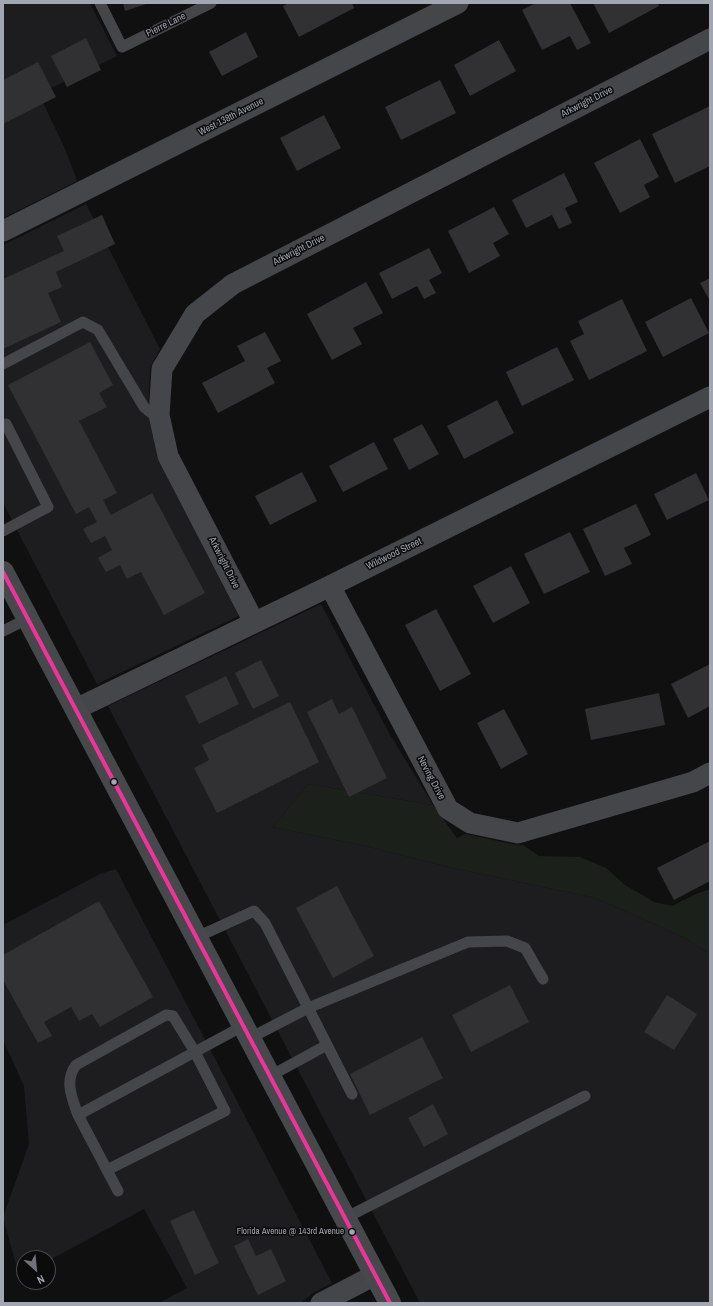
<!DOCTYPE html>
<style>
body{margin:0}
#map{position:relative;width:713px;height:1306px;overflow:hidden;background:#101011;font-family:"Archivo Narrow",sans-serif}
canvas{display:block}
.frame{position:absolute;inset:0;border:4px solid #a2a6b1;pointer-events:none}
.north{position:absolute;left:16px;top:1250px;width:40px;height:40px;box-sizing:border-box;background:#0b0b0c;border:1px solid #47494e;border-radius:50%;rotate:153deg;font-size:11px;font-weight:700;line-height:16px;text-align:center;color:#a2a6b1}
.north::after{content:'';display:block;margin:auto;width:14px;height:18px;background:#6f7279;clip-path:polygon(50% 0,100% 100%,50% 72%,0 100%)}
</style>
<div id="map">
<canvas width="713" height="1306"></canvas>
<div class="frame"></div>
<div class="north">N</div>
</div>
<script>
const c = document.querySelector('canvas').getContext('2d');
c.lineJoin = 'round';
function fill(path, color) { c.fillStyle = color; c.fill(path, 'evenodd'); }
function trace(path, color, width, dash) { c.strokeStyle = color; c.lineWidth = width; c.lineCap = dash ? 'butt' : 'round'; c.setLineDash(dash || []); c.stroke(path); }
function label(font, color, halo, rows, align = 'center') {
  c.font = font + ' "Archivo Narrow",sans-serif'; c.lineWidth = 3; c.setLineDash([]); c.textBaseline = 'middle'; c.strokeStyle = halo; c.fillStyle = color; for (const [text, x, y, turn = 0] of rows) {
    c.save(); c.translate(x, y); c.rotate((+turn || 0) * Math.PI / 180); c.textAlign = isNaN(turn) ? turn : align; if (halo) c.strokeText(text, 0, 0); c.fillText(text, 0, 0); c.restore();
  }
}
fill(new Path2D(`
 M3,3H90L117,56L39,94L66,151L77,181L3,218Z
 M86,204L160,349L150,368L148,413L157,457L239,616L97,684L3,503V245Z
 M321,604L389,733L433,805L308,784L273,827L366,846L453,868L596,898L679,935L710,953V1303H420L108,706Z
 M116,869L332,1283L313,1293L301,1303H159L187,1288L144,1209L48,1261V1258H24V1274L19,1276L3,1217L29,1144L24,1086L3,1040V925L100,874Z`), '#1d1d1f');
fill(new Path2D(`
 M308,784L433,805L457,838L465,834L517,845H523L539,856L580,857L606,868L625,885L654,902L672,906L696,894L710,889V953L679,935L596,898L453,868L366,846L273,827Z`), '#1b201b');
fill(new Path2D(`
 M123,3H149L125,11Z
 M289,3H352L354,8L299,37L283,6Z
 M536,3H570L591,43L577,50L570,36L542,50L522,10Z
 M593,3H658L659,6L609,33Z
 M246,32L258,57L222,76L209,52Z
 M86,38L101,70L67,87L51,56Z
 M499,40L516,71L470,96L454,65Z
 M38,62L56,97L3,124V80Z
 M440,80L456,113L401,140L385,107Z
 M710,106V166L675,183L652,134Z
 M324,115L341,148L297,171L280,138Z
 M640,139L659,177L644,185L650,197L620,213L594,163Z
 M564,173L578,202L565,208L572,223L559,229L552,215L526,228L512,200Z
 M494,207L509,234L493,243L500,256L469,273L448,231Z
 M102,215L115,244L56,272L62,287L48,293L61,322L3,349V279L64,251L57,236Z
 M429,248L442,273L429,280L436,293L424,299L417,286L392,299L379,273Z
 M710,278V301L700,283Z
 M366,282L383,313L353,328L362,344L332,360L307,314Z
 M691,298L709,333L663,357L645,322Z
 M622,299L647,351L589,380L570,341L584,334L578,321Z
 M265,332L281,361L267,368L275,383L218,413L202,383L245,361L237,346Z
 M90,342L113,385L99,393L107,407L79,421L117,493L103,500L111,515L152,493L205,593L164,615L141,572L127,579L120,565L106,572L98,558L112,550L105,536L91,543L83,529L97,522L89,507L76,514L8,385Z
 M557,347L574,380L522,406L506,372Z
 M497,400L514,433L464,459L447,426Z
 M422,424L439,454L409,470L393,439Z
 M374,442L388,469L343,492L329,466Z
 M302,472L317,501L270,525L255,496Z
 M696,473L709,500L667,520L654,494Z
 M636,504L651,535L624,548L632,564L605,576L583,529Z
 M570,532L590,572L544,594L524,554Z
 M511,566L530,603L493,623L473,586Z
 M436,609L471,674L440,691L405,625Z
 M261,660L279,696L253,709L235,673Z
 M710,664V706L688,718L671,684Z
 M226,676L239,704L199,724L185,696Z
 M659,693L665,725L591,740L585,709Z
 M332,699L339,714L352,707L387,778L349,797L307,712Z
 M290,702L319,762L217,813L194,768L209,760L202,745Z
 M504,709L528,754L501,769L477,723Z
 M710,841V881L674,900L657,868Z
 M337,886L374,956L333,978L296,908Z
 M99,901L153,997L100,1027L92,1014L79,1021L71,1007L44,1022L52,1036L38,1043L3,980V955Z
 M510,985L529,1022L471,1052L452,1015Z
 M667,995L697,1014L674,1050L644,1032Z
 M422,1037L443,1078L370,1115L350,1074Z
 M433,1104L448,1134L424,1147L408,1118Z
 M194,1210L219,1263L195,1275L170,1221Z
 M248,1239L256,1256L271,1249L286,1281L258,1295L234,1246Z`), '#313133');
trace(new Path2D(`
 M100,3L122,47L211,3
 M3,364L83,322L98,330L144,407L160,420
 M3,426L6,424L48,507L3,531
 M3,631L27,619
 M197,937L254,911L265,923L352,1094
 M250,1038L308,1008L468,942L507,941L525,948L543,979
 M270,1076L327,1045
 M78,1115C72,1098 64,1081 76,1065L166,1015L173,1016L195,1052L225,1111L107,1170
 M118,1191L78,1115L243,1026
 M345,1218L585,1096`), '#454649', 11);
trace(new Path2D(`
 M3,231L458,3
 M330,586L448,809L470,823L518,833L693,782L710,773
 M254,622L168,456L159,415L162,369L195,314L233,284L710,39
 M76,709L330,586L710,397
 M321,1303L375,1275`), '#454649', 21);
trace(new Path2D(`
 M3,572L390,1303`), '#47484b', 22);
trace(new Path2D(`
 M3,572L390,1303`), '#ef339a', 4);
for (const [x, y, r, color] of [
 [114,782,3.5,"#a2a6b1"],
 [352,1232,3.5,"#a2a6b1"]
]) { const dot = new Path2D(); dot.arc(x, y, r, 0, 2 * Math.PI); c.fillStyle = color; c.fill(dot); trace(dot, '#0b0b0c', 1.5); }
label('9px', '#a2a6b1', '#0b0b0c', [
 ["Florida Avenue @ 143rd Avenue",344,1232]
], 'right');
label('10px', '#a2a6b1', '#0b0b0c', [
 ["Pierre Lane",166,25,-26],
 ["Arkwright Drive",587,102,-27],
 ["West 138th Avenue",231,117,-27],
 ["Arkwright Drive",299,250,-27],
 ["Wildwood Street",394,554,-26],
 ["Arkwright Drive",224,563,63],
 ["Neving Drive",431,778,62]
]);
</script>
